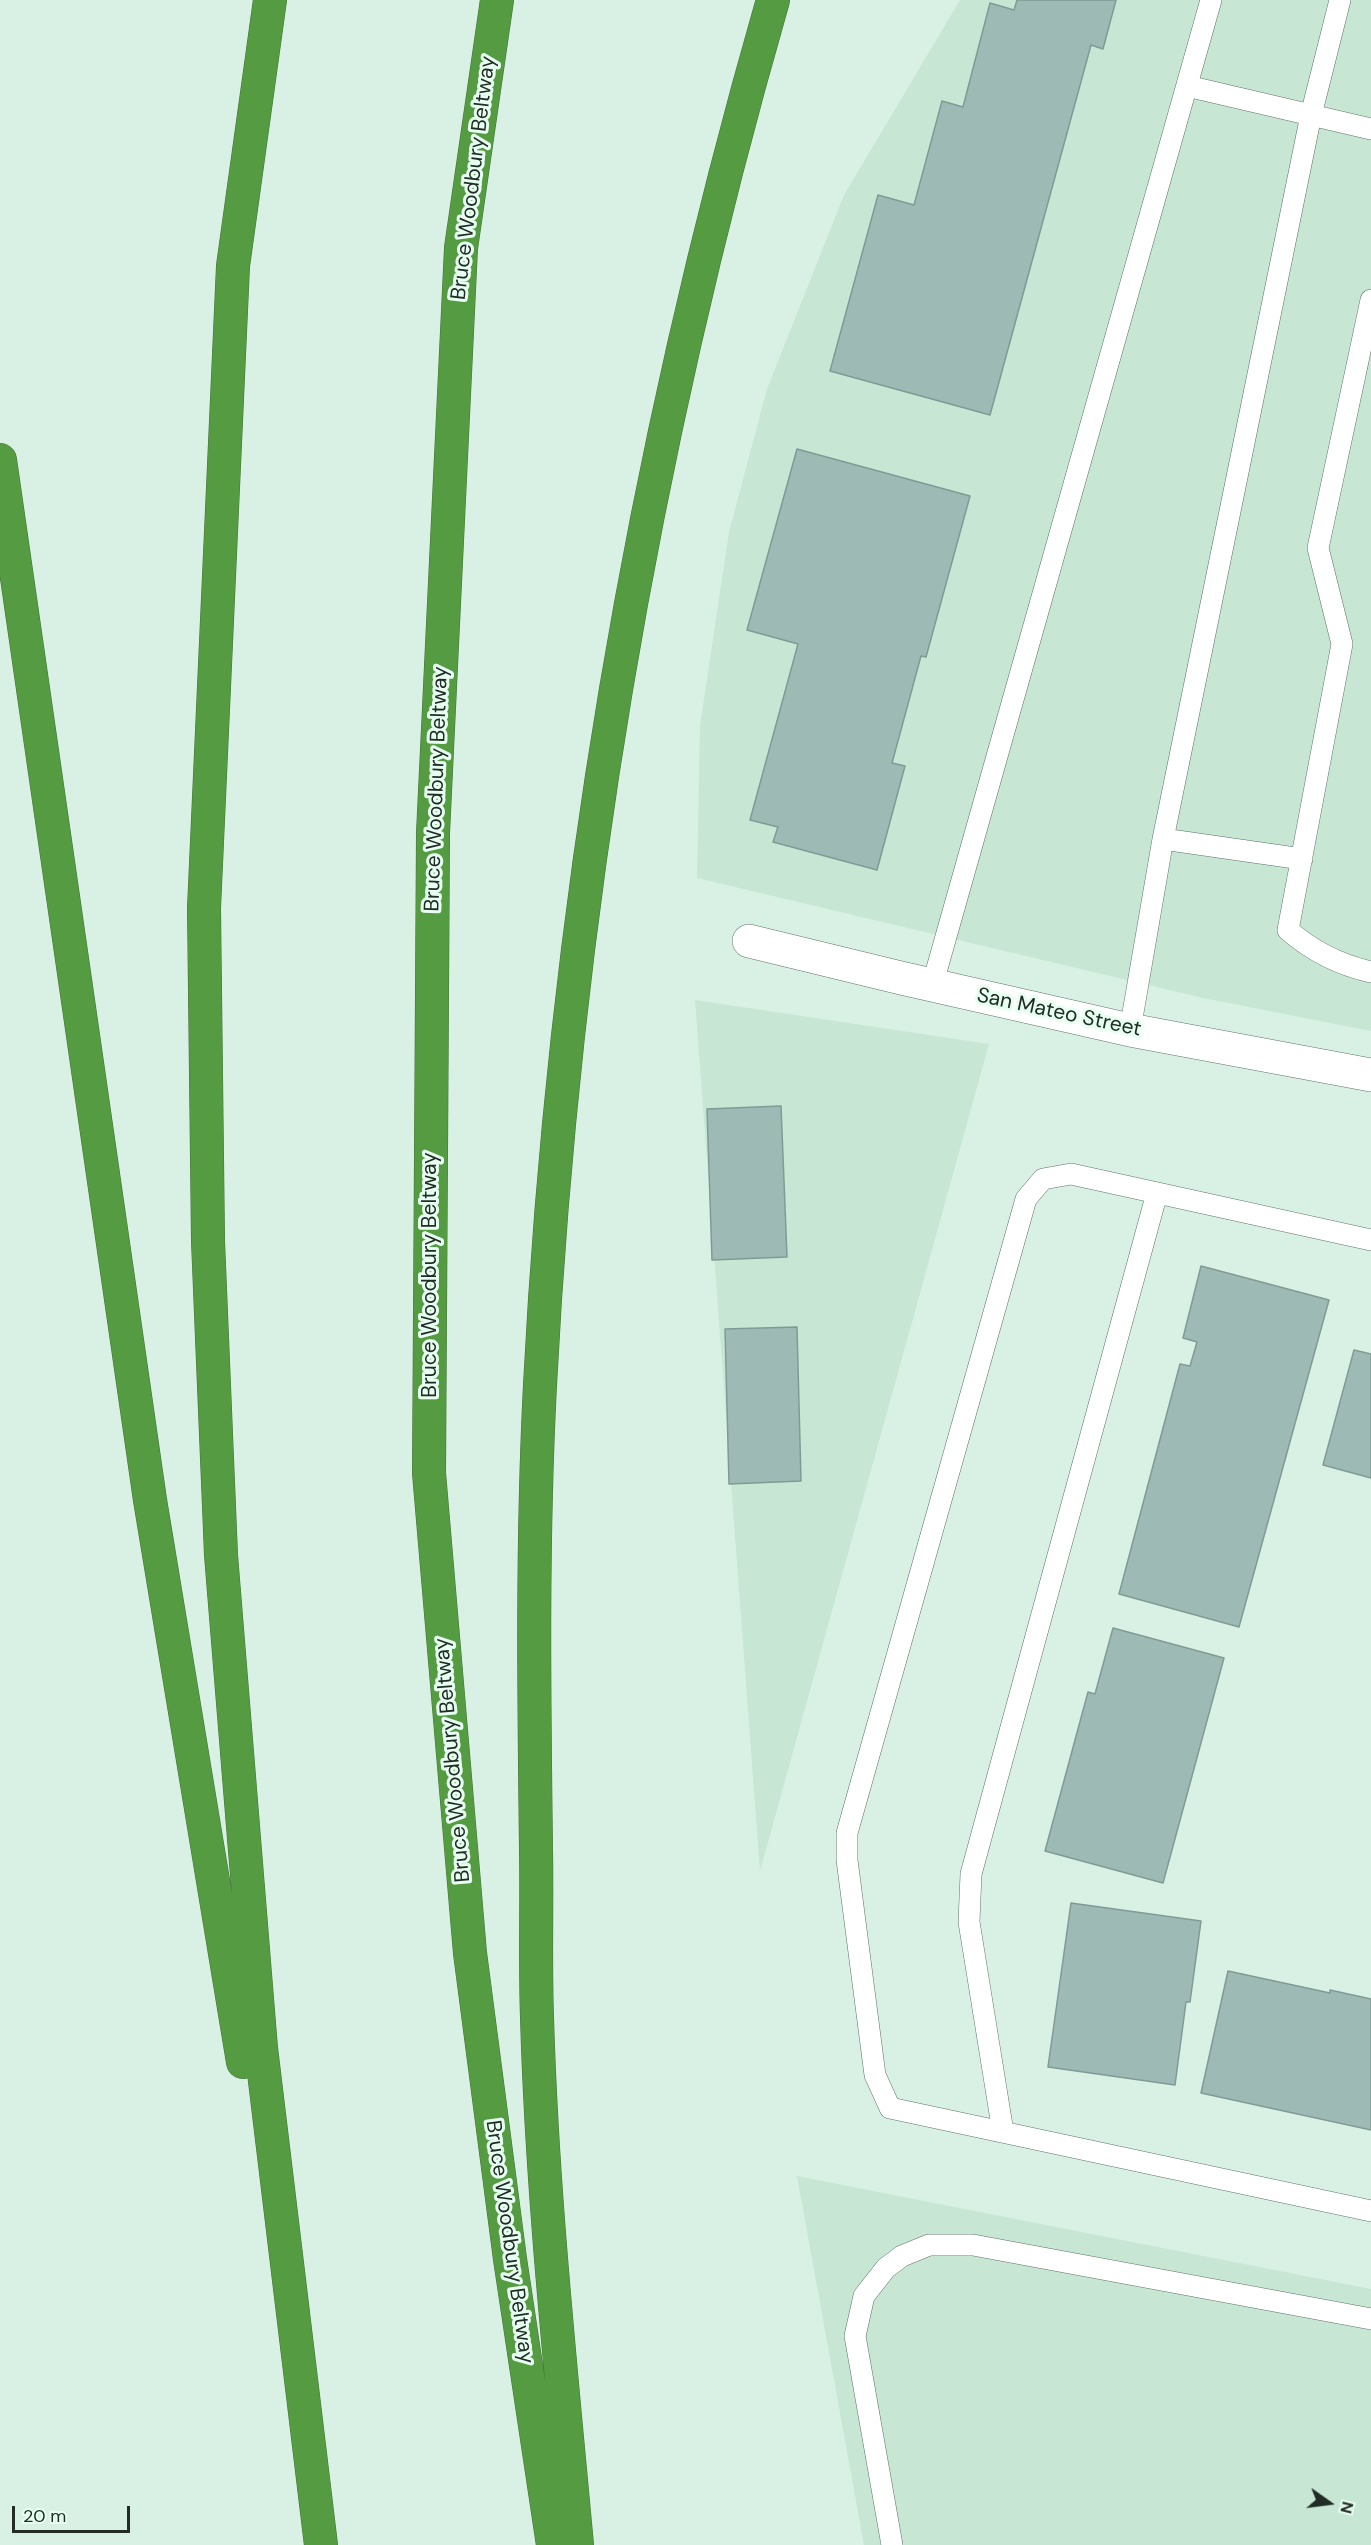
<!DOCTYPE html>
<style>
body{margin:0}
#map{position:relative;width:1371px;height:2545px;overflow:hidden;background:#d9f1e4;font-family:"DM Sans",sans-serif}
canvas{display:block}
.north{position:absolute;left:1299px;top:2473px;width:60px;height:60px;-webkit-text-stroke:4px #e6fff1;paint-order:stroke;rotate:104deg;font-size:16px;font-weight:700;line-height:24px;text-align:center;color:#222c26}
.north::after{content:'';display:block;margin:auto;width:21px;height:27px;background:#222c26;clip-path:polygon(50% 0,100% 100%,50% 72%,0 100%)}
.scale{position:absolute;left:12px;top:2506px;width:118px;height:27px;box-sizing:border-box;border:3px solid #222c26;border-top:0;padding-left:8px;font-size:18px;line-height:21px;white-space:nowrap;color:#222c26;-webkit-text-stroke:4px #e6fff1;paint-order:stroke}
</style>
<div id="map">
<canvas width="1371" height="2545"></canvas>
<div class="north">N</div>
<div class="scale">20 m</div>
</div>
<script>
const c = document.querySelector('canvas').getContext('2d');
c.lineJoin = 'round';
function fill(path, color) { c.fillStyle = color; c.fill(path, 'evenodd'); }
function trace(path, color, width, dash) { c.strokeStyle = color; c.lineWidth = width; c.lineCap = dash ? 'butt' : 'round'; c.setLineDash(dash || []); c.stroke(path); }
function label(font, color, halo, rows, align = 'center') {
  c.font = font + ' "DM Sans",sans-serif'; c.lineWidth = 6; c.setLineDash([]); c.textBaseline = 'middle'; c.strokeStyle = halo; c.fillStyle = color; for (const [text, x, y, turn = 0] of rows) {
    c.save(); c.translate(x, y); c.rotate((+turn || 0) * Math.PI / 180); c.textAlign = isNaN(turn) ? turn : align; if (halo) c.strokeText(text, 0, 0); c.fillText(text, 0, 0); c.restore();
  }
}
fill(new Path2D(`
 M960,0H1371V1031L1203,998L697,878L700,726L729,532L767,389L844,195Z
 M695,1000L989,1044L760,1871Z
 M797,2176L1371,2289V2545H864Z`), '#c7e6d4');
const building = new Path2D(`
 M1017,0H1116L1103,49L1091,45L990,415L830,371L878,195L914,205L942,101L963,107L990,3L1014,10Z
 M797,449L970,496L926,657L921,656L892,763L905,766L877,870L773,842L778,827L750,820L798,644L747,630Z
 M781,1106L787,1257L712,1260L707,1109Z
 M1201,1266L1329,1300L1239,1627L1119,1594L1180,1364L1190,1366L1197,1342L1183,1338Z
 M797,1327L801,1481L729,1484L725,1329Z
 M1354,1350L1371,1354V1478L1323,1465Z
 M1113,1628L1224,1658L1163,1883L1045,1851L1088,1692L1095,1694Z
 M1071,1903L1201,1921L1190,2002H1186L1175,2085L1048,2067Z
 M1228,1971L1330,1993V1990L1371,1999V2130L1201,2093Z`);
fill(building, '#9ebab5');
trace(building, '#809b95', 1.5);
const lane = new Path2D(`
 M1187,86L1371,129
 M1371,300L1318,548L1342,644L1288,930C1312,951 1340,965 1371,972
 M1163,839L1302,859
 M932,986L1211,0
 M1130,1030L1163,839L1311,115L1340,0
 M1371,1240L1071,1174L1043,1179L1026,1199L847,1833V1860L875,2075L890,2108L1371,2211
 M1003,2132L969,1922L971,1874L1157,1193
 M892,2545L855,2336L864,2296L886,2268L902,2256L929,2245H973L1371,2319`);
const street = new Path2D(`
 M749,941L901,978L1130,1030L1371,1075`);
const highway = new Path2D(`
 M270,0L233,266L204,908L208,1241L221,1555L261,2048L321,2545
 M497,0L461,248L433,833L429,1473L470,1953L510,2259L553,2545
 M0,460L150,1500L243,2062
 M577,2545C561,2370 542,2193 537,2017C535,1961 537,1905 536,1849C534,1694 532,1540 540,1385C564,916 643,451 773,0`);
trace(lane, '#5e7468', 22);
trace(street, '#5e7468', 34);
trace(highway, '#437438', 34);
trace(lane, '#fff', 21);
trace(street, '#fff', 33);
trace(highway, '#559b41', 33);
label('21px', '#222c26', '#e6fff1', [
 ["Bruce Woodbury Beltway",474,178,-83],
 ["Bruce Woodbury Beltway",437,789,-88],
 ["San Mateo Street",1059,1013,12],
 ["Bruce Woodbury Beltway",430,1275,-90],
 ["Bruce Woodbury Beltway",453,1760,-95],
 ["Bruce Woodbury Beltway",509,2242,82]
]);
</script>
